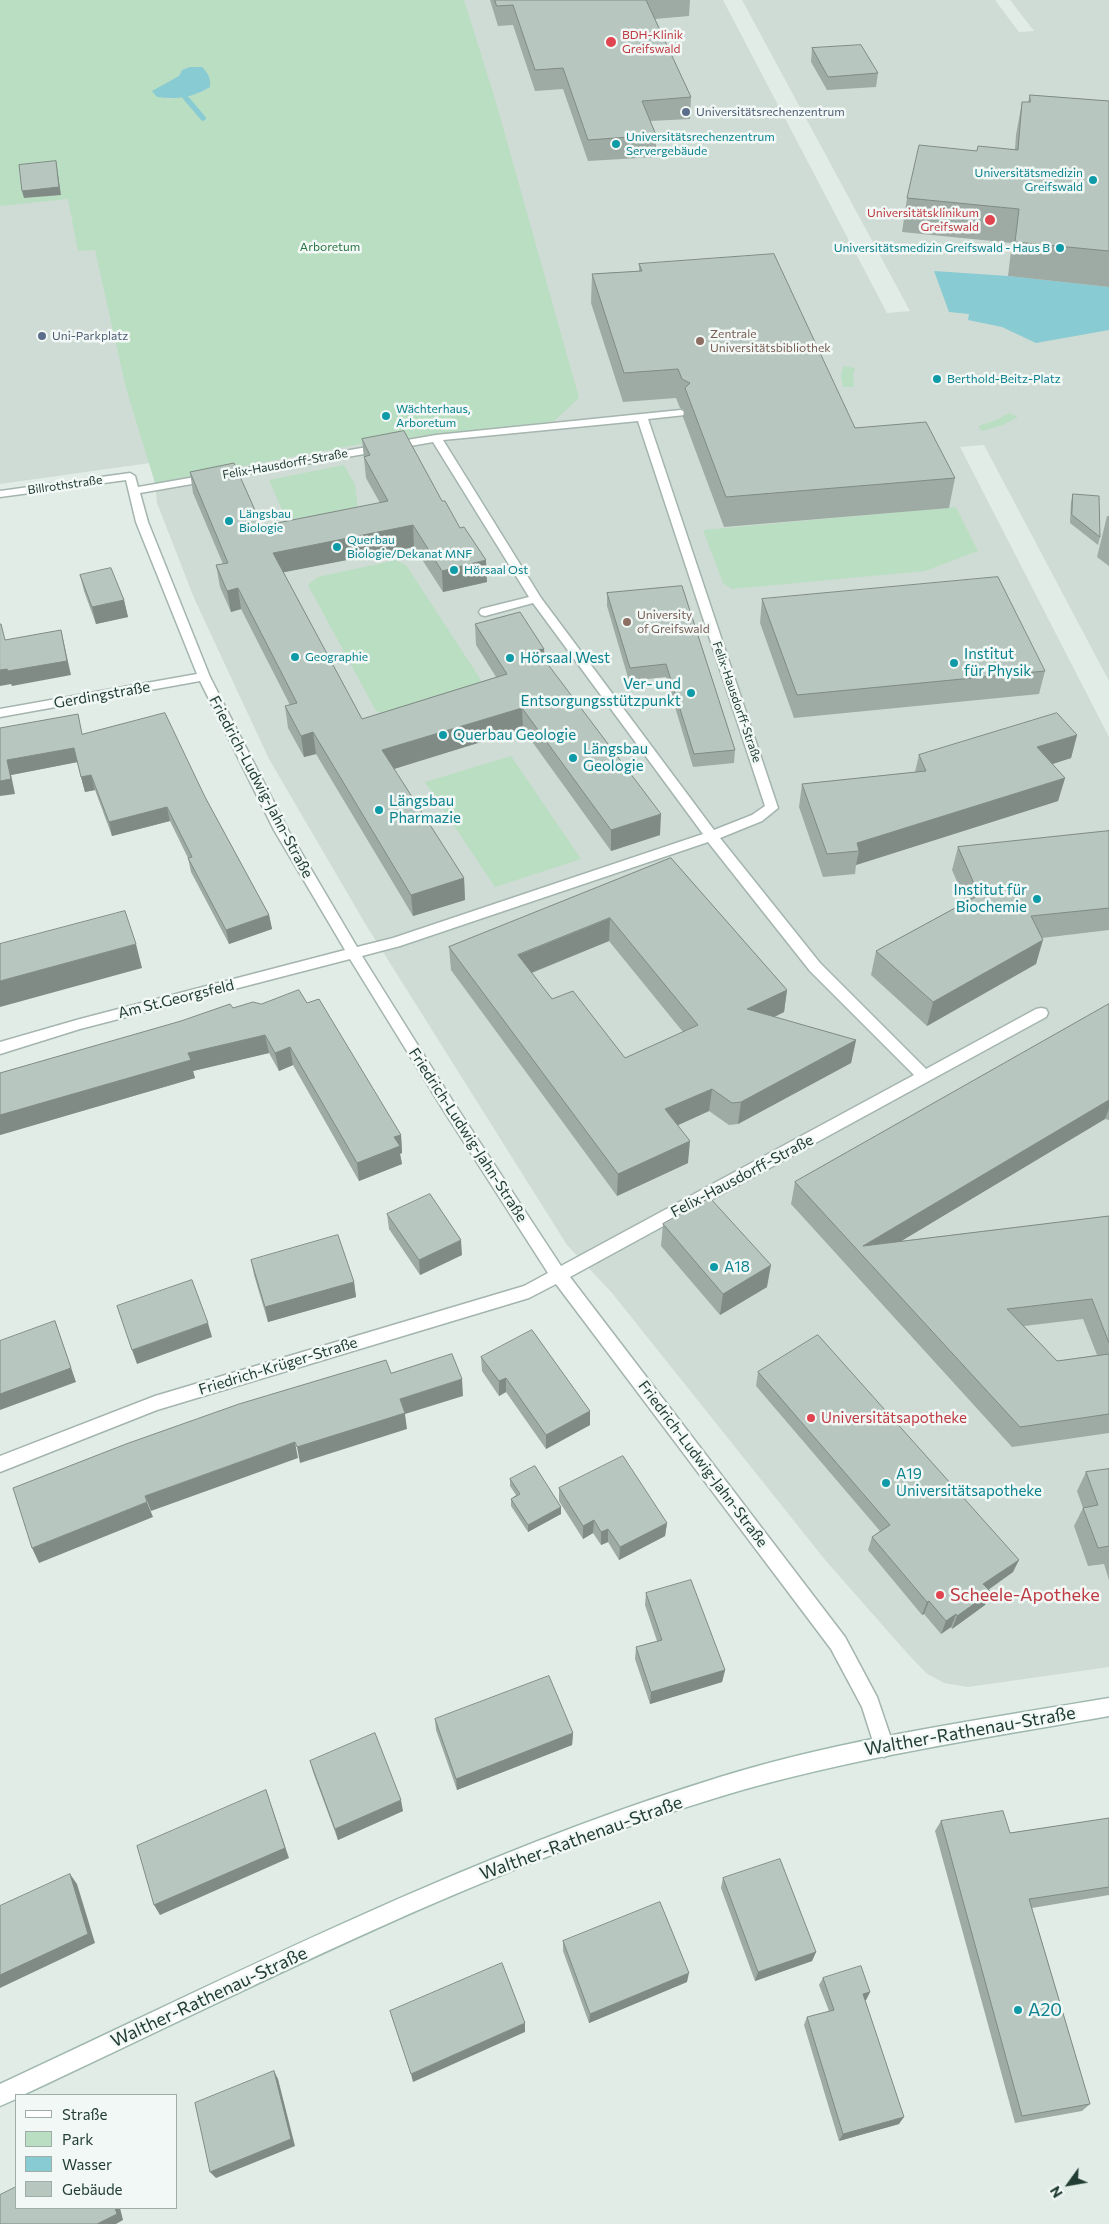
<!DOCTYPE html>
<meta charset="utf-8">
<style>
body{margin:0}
#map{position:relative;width:1109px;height:2224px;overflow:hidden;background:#e1ece7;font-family:Commissioner,sans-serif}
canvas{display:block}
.legend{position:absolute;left:15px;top:2094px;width:162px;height:115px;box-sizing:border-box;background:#f2f8f5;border:1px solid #9eada8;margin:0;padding:6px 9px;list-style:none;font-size:15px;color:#213d34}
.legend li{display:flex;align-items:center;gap:10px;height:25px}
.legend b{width:25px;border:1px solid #9eada8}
.north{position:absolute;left:1044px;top:2159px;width:50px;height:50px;-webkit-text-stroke:4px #f2f8f5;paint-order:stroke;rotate:238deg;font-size:14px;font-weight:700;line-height:20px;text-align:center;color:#213d34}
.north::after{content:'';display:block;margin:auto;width:18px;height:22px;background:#213d34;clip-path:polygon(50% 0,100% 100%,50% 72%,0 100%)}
</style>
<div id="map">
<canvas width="1109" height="2224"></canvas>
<ul class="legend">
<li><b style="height:6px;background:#fff"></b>Straße</li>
<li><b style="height:14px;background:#badec1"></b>Park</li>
<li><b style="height:14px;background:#88cbd2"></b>Wasser</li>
<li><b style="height:14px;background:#b7c7bf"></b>Gebäude</li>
</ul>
<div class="north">N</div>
</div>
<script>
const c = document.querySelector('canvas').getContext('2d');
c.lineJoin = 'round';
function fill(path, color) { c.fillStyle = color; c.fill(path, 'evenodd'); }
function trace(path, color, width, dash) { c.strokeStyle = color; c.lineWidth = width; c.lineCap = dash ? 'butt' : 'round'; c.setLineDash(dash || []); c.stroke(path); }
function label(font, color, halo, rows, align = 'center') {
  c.font = font + ' Commissioner,sans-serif'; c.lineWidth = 5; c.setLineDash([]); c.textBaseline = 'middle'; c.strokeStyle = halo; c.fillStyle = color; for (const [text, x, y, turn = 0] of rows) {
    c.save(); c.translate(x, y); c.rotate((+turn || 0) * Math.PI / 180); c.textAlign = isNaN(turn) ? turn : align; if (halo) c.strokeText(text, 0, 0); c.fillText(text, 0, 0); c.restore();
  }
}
fill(new Path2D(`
 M0,0H723L887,313L910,311L742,0H995L1019,32L1034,31L1010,0H1109V681L984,445L960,447L1109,737V1667L968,1687L944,1683L926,1673L907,1653L826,1561L612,1293L567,1245L366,925L269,759L194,598L157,503L155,483L150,463L0,484Z`), '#cfdcd5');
fill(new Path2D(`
 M0,0H464L495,99L579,398L554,421L360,444L155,483L126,388L95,250L78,251L68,199L0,206ZM190,67H202C208,73 211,78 210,87L200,93L168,99L153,92L179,76L182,70Z
 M843,366L855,368L853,375L854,387H843L841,377Z
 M1009,413L1018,417L1003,425L982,431L978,426L996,420Z
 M344,465L355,485L358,510L294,526L283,512L269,480Z
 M956,507L978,551L925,571L732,589L723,583L703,530Z
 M396,560L406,565L481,680L477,687L389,714L376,711L308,585L318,577Z
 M511,756L581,859L495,887L425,782Z`), '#badec1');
fill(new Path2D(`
 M190,67H202C208,73 211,78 210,87C194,97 176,100 157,97L152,91L179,76L182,70Z
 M934,271L1008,276L1109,287V330L1036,343L1002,327L968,320L969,314L949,312Z`), '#88cbd2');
trace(new Path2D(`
 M185,97L203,118`), '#88cbd2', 5.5);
const street = new Path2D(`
 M681,410L686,413L685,415L648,419L778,808L762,821L720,838L820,963L926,1069L1036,1009L1041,1008L1046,1009L1048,1013L1046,1017L570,1277L845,1637L877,1697L894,1747L891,1754L884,1757L877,1754L862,1707L831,1649L556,1284L529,1298L157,1410L0,1472V1456L155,1396L524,1286L548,1273L442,1108L350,959L80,1029L0,1054V1042L80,1019L345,950L274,830L200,681L0,717V709L197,674L136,522L126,480L0,497V491L130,473L135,476L138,487L436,435ZM638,421L765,806L752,815L714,830L541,598L443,440ZM433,442L529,597L481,609L479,612L481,615L485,616L533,603L703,834L393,938L357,947L288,830L210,677L148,522L140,493ZM708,842L810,971L914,1075L561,1266L452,1100L362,956L400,946Z`);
const secondary = new Path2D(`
 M1109,1698V1716C979,1739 849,1758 722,1796C479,1869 252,1988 23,2095H16V2099L0,2106V2084C236,1974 470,1854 720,1777C847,1738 979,1720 1109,1698Z`);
trace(street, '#a4b4ae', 3);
trace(secondary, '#9fb8ae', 3);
fill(street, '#fff');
fill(secondary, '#fff');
fill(new Path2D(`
 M490,0H690L689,16L655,19L691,97L690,119L650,121L656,135V157L588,161L563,89L535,91L513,25L498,26Z
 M812,48L878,73L876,87L827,90L811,62Z
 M1030,95L1109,101V287L1008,276L1012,243L902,232L907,198L977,151L1015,149L1016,135L1022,102H1028Z
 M639,264L855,428L955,478L949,508L724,527L683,417L684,410L680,408L676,398L623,402L591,303L592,274L639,271Z
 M362,439L487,582L443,592L414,547L283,572L362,719L496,677L476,645L475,624L544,649L545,660L660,835L611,851L523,729L394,769L464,878L465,900L413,916L316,754L304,757L288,728L285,706L290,705L241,609L231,612L220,587L216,565L223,564L193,493L190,472L262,526L380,503L366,478Z
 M1073,494L1100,537L1098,545L1070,523L1071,502Z
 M1107,516H1109V566L1097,557Z
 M80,575L124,600L128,617L96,624L84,591Z
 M682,586L735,750L734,763L693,767L666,677L629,681L607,606V593Z
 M762,599L1045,671L1039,694L794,718L760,623Z
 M0,728L82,734L205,797L269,915L272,929L229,944L191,872L188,858L170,821L112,836L95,790L85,792L77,762L11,775L15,794Z
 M1077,735L1071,758L1052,764L1065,778L1058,801L856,865L855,874L823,877L799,807L802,784L915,772L919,755Z
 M1109,831V930L1042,938L1036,964L927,1026L871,975L876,951L966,902L952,870L958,847Z
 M671,858L787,990L784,1012L774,1017L856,1040L851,1063L738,1124L729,1125L709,1111L678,1125L688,1163L617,1196L451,970L449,947ZM609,941L683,1032L625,1058L552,999L532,973Z
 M307,1003L401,1135L402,1153L400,1154L402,1164L359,1181L293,1065L279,1071L269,1053L193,1071L195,1078L0,1135V1073L233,1008L261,1004Z
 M1109,1004V1120L1105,1119L901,1241L1109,1216V1433L1012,1447L791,1204L795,1182ZM1083,1319L1097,1355L1057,1361L1024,1326Z
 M387,1214L462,1255L420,1275L389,1229Z
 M663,1224L767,1287L720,1315L661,1246Z
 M251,1260L354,1282L356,1297L268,1322L254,1275Z
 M481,1357L590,1411V1425L546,1449L506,1392L499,1396L482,1371Z
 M758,1372L1013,1572L988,1590L991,1592L985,1605L952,1629L951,1627L941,1634L924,1614L922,1615L868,1550L872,1537L880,1531L756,1386Z
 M1109,1469V1580L1104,1564L1088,1566L1074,1526L1083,1508L1077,1491L1086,1472Z
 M510,1479L561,1507V1514L528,1532L511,1506V1499L516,1495L510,1486Z
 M559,1488L667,1523L665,1536L619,1560L608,1542L601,1545L593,1533L583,1539L559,1501Z
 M646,1593L725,1670L722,1682L650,1704L635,1659L636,1647L657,1641L645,1605Z
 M435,1719L573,1733L572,1745L457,1790L436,1730Z
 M310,1761L403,1811L338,1840L313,1772Z
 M1109,1818V1895L1032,1908L1090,2104L1082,2111L1015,2123L935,1831L941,1821L1010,1833Z
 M723,1878L816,1952L812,1961L755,1981L721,1888Z
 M563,1941L687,1982L589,2023L563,1951Z
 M823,1978L870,1992L866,2000H865L899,2124L839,2141L804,2025L807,2017L829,2011L819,1985Z`), '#9daba4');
fill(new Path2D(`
 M56,161L61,195L24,198L22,191Z
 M413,525L414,547L275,574L273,553Z
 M486,560L487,582L443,592L442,571Z
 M238,588L241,609L231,612L227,591Z
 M124,600L128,617L96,624L92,607Z
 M61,630L71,675L12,686L11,684L0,686V670Z
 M544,649L545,670L537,650Z
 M522,708L523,729L384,772L382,750Z
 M313,732L316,754L304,757L301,736Z
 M1077,735L1071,758L1031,771L1037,747Z
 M74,748L78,762L11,775L15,794L0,796V781L7,760Z
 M91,775L95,790L85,792L81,777Z
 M1065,778L1058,801L856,865L859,851L857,843Z
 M167,807L170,821L112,836L109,822Z
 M661,814L660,835L611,851V830Z
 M464,878L465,900L413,916L411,895Z
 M269,915L272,929L229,944L226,930Z
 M610,918L609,941L518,978V955Z
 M1043,940L1036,964L927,1026L933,1002Z
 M136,944L142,968L0,1007V981Z
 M787,990L784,1012L744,1032L747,1009Z
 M265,1035L269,1053L193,1071L195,1078L0,1135V1115L188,1053Z
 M856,1040L851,1063L738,1124L741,1102Z
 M290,1047L293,1065L279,1071L275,1053Z
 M712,1089L709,1111L663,1132L665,1109Z
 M1109,1100V1109L1105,1119L868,1261L863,1246Z
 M401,1135L402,1153L400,1154L402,1164L359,1181L357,1163L394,1137Z
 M690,1141L688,1163L617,1196L618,1174Z
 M461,1240L462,1255L420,1275L419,1260Z
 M771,1265L767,1287L720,1315L723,1294Z
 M354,1282L356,1297L268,1322L265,1307Z
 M55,1321L76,1382L0,1410V1394Z
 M208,1323L212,1337L137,1364L132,1350Z
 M506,1378V1392L499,1396V1381Z
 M462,1379L463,1396L405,1414L407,1429L300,1463L297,1447L400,1399Z
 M590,1411V1425L546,1449V1435Z
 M295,1442L298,1458L151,1511L145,1496Z
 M147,1502L153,1517L39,1563L32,1548Z
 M561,1507V1514L528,1532V1525Z
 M594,1520L593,1533L583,1539V1526Z
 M667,1523L665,1536L619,1560L620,1547Z
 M608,1529V1542L601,1545V1532Z
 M1019,1560L1013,1572L978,1597L983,1584Z
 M991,1592L985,1605L952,1629L957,1616Z
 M929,1601L924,1614L922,1615L927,1602Z
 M956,1614L951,1627L941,1634L946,1621Z
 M725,1670L722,1682L650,1704L651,1692Z
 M573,1733L572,1745L457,1790L456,1779Z
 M266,1790L289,1858L160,1915L154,1905Z
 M401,1800L403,1811L338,1840L335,1829Z
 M70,1874L77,1884L95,1943L0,1988V1975Z
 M816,1952L812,1961L755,1981L758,1972Z
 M689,1973L687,1982L589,2023L590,2014Z
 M870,1992L866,2000L859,2002L863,1994Z
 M525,2023V2032L413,2082L411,2074Z
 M274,2071L278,2079L295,2146L216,2178L210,2172Z
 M904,2117L899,2124L839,2141L843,2134Z
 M115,2208H120L123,2220L116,2224H97Z`), '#808b86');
const building = new Path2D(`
 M495,0H646L691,97L642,101L656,135L588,140L563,68L535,70L513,5L497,6Z
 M861,45L878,73L828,77L812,48Z
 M1030,95L1109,101V251L1015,242L1019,209L907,198L919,145L977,151L978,146L1018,150L1022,102H1030Z
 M56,161L59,187L22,191L19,165Z
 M774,254L855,428L926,422L955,478L726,497L685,388L690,383L682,379L678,369L624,373L592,274L642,271L639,264Z
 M404,431L442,501H445L460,528L464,527L486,560L442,571L413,525L273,553L362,719L507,674L475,624L520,612L544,649L537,650L661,814L611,830L522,708L382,750L464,878L411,895L313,732L301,736L285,706L297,703L238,588L227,591L216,565L228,563L190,472L234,463L262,526L388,501L364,457L370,455L362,439Z
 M1073,494L1099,496L1100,537L1072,515Z
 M111,568L124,600L92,607L80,575Z
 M998,577L1045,671L797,695L762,599Z
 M682,586L735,750L694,754L666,664L630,668L607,593Z
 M0,624H1L5,640L61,630L67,661L8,671L7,669L0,670Z
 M165,713L205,797L269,915L226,930L188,858L192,857L167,807L109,822L91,775L81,777L74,748L7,760L11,779L0,781V728L78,714L82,734Z
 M1057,713L1077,735L1037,747L1065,778L857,843L859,851L827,854L802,784L926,771L919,755Z
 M1109,831V908L1031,916L1043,940L933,1002L876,951L979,895L958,847Z
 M671,858L787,990L747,1009L856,1040L741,1102L732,1103L712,1089L665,1109L690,1141L618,1174L449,947ZM610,918L698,1025L625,1058L573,991L552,999L518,955Z
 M125,911L136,944L0,981V944Z
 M299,990L307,1003L319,999L401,1135L394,1137L400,1146L357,1163L290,1047L275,1053L265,1035L188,1053L191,1060L0,1115V1073L181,1021L230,1004L233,1008L253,1002L261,1004Z
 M1109,1004V1100L863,1246L1109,1216V1343L1092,1299L1007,1309L1057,1361L1109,1354V1414L1020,1427L795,1182Z
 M430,1194L461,1240L419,1260L387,1214Z
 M710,1198L771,1265L723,1294L663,1224Z
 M338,1235L354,1282L265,1307L251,1260Z
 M192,1280L208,1323L132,1350L117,1306Z
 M55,1321L71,1368L0,1394V1341Z
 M532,1330L590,1411L546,1435L506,1378L499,1381L481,1357Z
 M818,1335L1019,1560L983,1584L991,1592L957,1616L956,1614L946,1621L929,1601L927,1602L872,1537L890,1525L758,1372Z
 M452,1354L462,1379L400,1399L405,1413L297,1447L295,1442L145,1496L147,1502L32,1548L13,1488L126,1444L239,1404L386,1360L391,1373Z
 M623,1456L667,1523L620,1547L608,1529L601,1532L594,1520L583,1526L559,1488Z
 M535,1466L561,1507L528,1525L511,1499L520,1494L510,1479Z
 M1109,1469V1546L1098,1548L1083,1508L1098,1505L1086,1472Z
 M691,1580L725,1670L651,1692L636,1647L662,1640L646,1593Z
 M549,1676L573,1733L456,1779L435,1719Z
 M375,1733L401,1800L335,1829L310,1761Z
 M266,1790L285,1848L154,1905L137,1846Z
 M1003,1811L1010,1833L1109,1818V1887L1029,1899L1090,2104L1022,2116L941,1821Z
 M780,1859L816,1952L758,1972L723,1878Z
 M70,1874L88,1934L0,1975V1906Z
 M660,1902L689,1973L590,2014L563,1941Z
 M502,1963L525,2023L411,2074L390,2011Z
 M861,1966L870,1992L863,1994L904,2117L843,2134L807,2017L834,2010L823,1978Z
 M274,2071L291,2139L210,2172L195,2103Z
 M16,2187V2208H115L117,2214L97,2224H0V2195Z`);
fill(building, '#b7c7bf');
trace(building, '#808b86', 1);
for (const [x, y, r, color] of [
 [611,42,6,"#e0444e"],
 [686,112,5,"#5c6f8a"],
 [616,144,5,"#0f9aa8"],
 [1093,180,5,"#0f9aa8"],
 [990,220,6,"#e0444e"],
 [1060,248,5,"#0f9aa8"],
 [42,336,5,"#5c6f8a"],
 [700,341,5,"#8d6e63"],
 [937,379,5,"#0f9aa8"],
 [386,416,5,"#0f9aa8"],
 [229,521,5,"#0f9aa8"],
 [337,547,5,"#0f9aa8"],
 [454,570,5,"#0f9aa8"],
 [627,622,5,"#8d6e63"],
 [295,657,5,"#0f9aa8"],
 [510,658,5,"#0f9aa8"],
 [954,663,5,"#0f9aa8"],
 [691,693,5,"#0f9aa8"],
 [443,735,5,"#0f9aa8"],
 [573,758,5,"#0f9aa8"],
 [379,810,5,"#0f9aa8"],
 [1037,899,5,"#0f9aa8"],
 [714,1267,5,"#0f9aa8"],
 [811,1418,5,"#e0444e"],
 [886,1483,5,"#0f9aa8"],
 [940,1595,5,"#e0444e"],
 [1018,2010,5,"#0f9aa8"]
]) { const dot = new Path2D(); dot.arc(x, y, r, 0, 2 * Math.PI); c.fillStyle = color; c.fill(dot); trace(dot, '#f2f8f5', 2); }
label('12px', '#be3a42', '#f2f8f5', [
 ["BDH-Klinik",622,35],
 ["Greifswald",622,49],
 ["Universitätsklinikum",979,213,"right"],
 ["Greifswald",979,227,"right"]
], 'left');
label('12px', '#4e5e75', '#f2f8f5', [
 ["Universitätsrechenzentrum",696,112],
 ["Uni-Parkplatz",52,336]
], 'left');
label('12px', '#0d838f', '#f2f8f5', [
 ["Universitätsrechenzentrum",626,137],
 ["Servergebäude",626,151],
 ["Universitätsmedizin",1083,173,"right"],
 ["Greifswald",1083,187,"right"],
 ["Universitätsmedizin Greifswald - Haus B",1050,248,"right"],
 ["Berthold-Beitz-Platz",947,379],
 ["Wächterhaus,",396,409],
 ["Arboretum",396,423],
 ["Längsbau",239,514],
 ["Biologie",239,528],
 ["Querbau",347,540],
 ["Biologie/Dekanat MNF",347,554],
 ["Hörsaal Ost",464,570],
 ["Geographie",305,657]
], 'left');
label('12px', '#2b7543', '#f2f8f5', [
 ["Arboretum",330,247]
]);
label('12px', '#785e54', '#f2f8f5', [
 ["Zentrale",710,334],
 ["Universitätsbibliothek",710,348],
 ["University",637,615],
 ["of Greifswald",637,629]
], 'left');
label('12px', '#213d34', '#f2f8f5', [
 ["Felix-Hausdorff-Straße",285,464,-10],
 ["Billrothstraße",65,485,-8],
 ["Felix-Hausdorff-Straße",737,702,71]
]);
label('15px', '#0d838f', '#f2f8f5', [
 ["Institut",964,654],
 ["für Physik",964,671],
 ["Hörsaal West",520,658],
 ["Ver- und",681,684,"right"],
 ["Entsorgungsstützpunkt",681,701,"right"],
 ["Querbau Geologie",453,735],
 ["Längsbau",583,749],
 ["Geologie",583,766],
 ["Längsbau",389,801],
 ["Pharmazie",389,818],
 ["Institut für",1027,890,"right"],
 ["Biochemie",1027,907,"right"],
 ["A18",724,1267],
 ["A19",896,1474],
 ["Universitätsapotheke",896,1491]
], 'left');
label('15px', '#213d34', '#f2f8f5', [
 ["Gerdingstraße",102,695,-10],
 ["Friedrich-Ludwig-Jahn-Straße",261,787,62],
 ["Am St.Georgsfeld",176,999,-14],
 ["Friedrich-Ludwig-Jahn-Straße",468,1135,57],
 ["Felix-Hausdorff-Straße",742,1176,-28],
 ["Friedrich-Krüger-Straße",278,1366,-17],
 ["Friedrich-Ludwig-Jahn-Straße",703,1464,53]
]);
label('15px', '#be3a42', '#f2f8f5', [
 ["Universitätsapotheke",821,1418]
], 'left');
label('18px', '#be3a42', '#f2f8f5', [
 ["Scheele-Apotheke",950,1595]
], 'left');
label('18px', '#213d34', '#f2f8f5', [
 ["Walther-Rathenau-Straße",970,1731,-10],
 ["Walther-Rathenau-Straße",581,1838,-20],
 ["Walther-Rathenau-Straße",209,1997,-25]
]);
label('18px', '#0d838f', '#f2f8f5', [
 ["A20",1028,2010]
], 'left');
</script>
